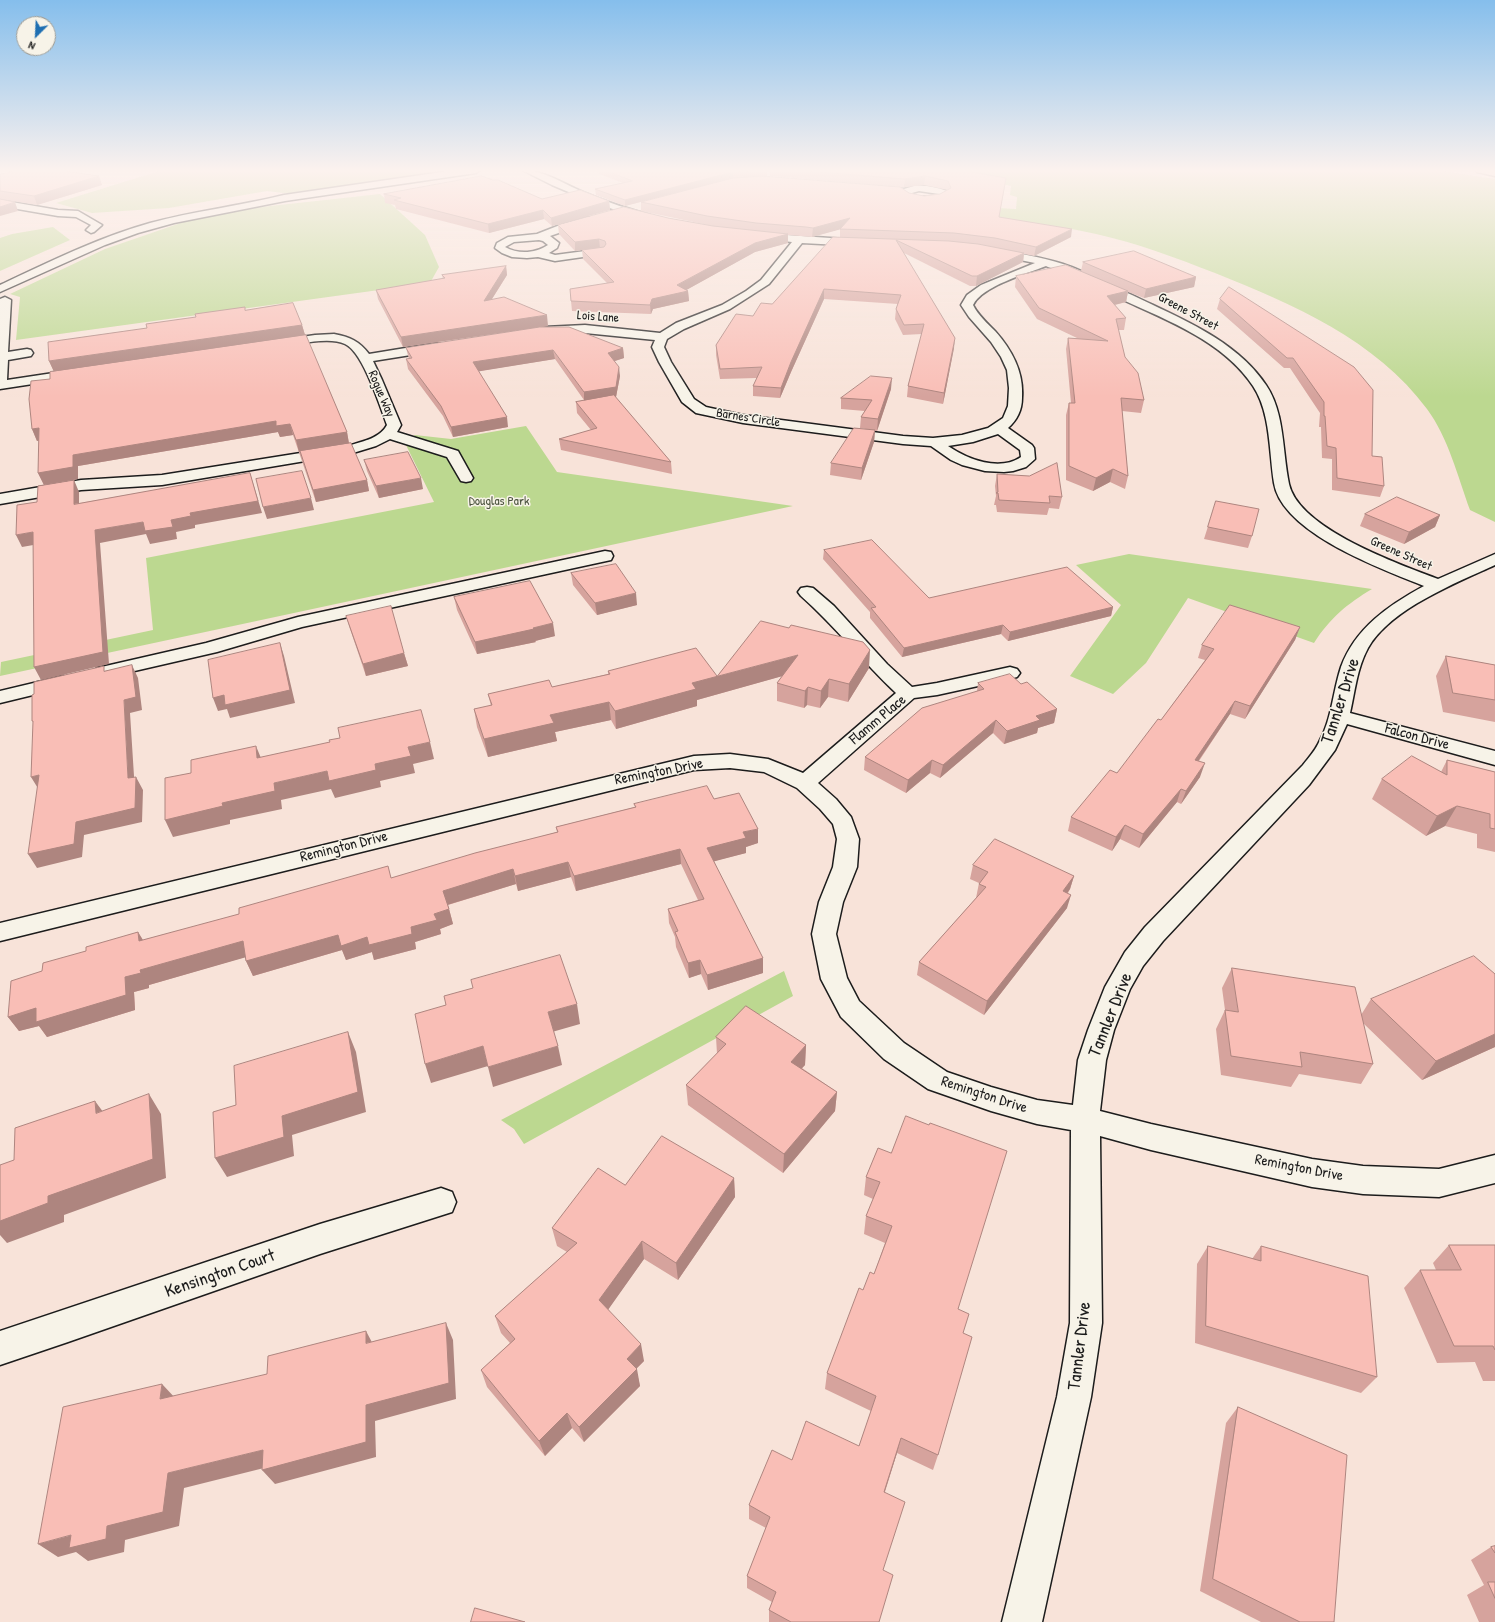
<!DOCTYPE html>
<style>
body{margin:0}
#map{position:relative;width:1495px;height:1622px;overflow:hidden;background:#f8e3d9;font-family:"Patrick Hand",sans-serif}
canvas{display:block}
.north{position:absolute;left:16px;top:16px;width:40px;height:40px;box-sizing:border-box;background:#f7f3e8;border:1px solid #9f9d96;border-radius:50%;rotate:204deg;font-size:11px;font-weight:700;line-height:16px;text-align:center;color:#1c1c1c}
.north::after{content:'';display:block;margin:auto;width:14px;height:18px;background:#1f6fb2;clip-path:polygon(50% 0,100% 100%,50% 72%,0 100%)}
</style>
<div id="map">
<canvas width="1495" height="1622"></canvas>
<div class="north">N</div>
</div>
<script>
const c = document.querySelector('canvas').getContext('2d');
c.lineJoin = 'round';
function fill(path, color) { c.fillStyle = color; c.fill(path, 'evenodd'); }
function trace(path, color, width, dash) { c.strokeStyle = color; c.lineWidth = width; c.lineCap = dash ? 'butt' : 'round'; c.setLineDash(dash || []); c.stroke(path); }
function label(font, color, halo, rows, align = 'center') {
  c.font = font + ' "Patrick Hand",sans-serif'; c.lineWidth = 3; c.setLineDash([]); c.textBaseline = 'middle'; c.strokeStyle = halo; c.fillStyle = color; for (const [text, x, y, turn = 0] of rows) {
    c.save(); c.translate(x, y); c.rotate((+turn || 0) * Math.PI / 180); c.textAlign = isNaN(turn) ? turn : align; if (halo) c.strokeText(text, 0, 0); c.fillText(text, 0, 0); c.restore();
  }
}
fill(new Path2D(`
 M162,170H459L292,194L267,191L169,208L92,213L56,203Z
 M927,170H1436L1495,179V522L1470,510C1458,477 1448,437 1427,409C1376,340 1293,304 1215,273C1176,258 1137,243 1096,234C1069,228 1042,224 1014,221C998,219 981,218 965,215C953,213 941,208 930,204L1016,209L1017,197L1010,195L1011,186L974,178Z
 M380,194L425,235L439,267L430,283L16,340L20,297L10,294L105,249L201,216L270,206Z
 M53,227L70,240L0,271V238L12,234Z
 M526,426L557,472L793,506L0,676L1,662L153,630L146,558L434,502L405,443L415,435L451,439Z
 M1129,554L1372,589C1347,604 1330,618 1314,643L1188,598L1146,663L1113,694L1070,676L1121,605L1076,565Z
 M784,971L793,996L524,1144L514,1129L501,1120Z`), '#bcd890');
const minor = new Path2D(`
 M522,170C545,170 567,186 588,194C609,203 629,209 650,215L652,217L647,220L597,204L552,185Z
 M914,186C926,185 936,187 947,191L949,196C942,203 921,206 914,199L916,197L936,196L939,194L919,191L905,195L878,193L874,190L878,187L904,189Z
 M0,200L58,210L78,211L102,225L94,232L91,233L86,230L91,225L76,217L58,216L0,206Z
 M587,217L590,218L592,220L590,222L550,236L559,243L557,248L549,253L555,255L600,249L604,250L605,252L604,254L555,261L538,257L527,258L512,257L502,253L495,248L497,243L508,237L537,234L560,225ZM539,240L543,241L548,245C536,253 519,255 505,247L514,242Z
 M758,233L859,240L864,243L859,246L802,243L769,284L730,309L684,329L667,339L664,347L671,362L694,399L706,407L743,415L903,436L933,438L962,435L988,428L1003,418L1008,406L1009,388L1007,370L1001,357L991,342L969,317L961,305L967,295L981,285L1035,263L995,255L990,252L995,249C1018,253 1041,257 1063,264C1087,272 1109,285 1132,295C1179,318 1235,339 1266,385C1285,413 1282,451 1289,484C1299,529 1399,564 1438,579L1495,554V565C1456,583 1390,609 1368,648C1357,668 1355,691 1350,713L1495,751V765L1347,724L1335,750L1309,785L1163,941L1143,966L1130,989L1114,1030L1106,1060L1100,1111L1151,1124L1312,1159L1363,1166L1439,1169L1495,1155V1183L1439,1197L1363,1194L1312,1187L1151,1150L1100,1136L1102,1323L1091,1397L1042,1622H1002L1057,1397L1070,1323L1071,1130L1037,1124L991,1111L928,1089L884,1059L841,1017L821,979L812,934L819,902L833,867L837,839L833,824L820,809L797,788L764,772L730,768L694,770L0,941V923L694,756L730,754L768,759L803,773L896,693C863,662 835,626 801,596L798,592L801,588L807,587L813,588L834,606L887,664L912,687L937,683L1010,667L1017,669L1020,673L1017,677L1010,679L937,695L914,698L818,783L836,799L851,817L859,839L857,867L843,902L836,934L847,978L859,1001L904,1043L947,1072L991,1087L1037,1100L1073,1105L1078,1060L1088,1030L1105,987L1125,952L1145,927L1303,765C1309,757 1316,750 1320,740C1332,718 1333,691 1341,667C1355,628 1389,605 1424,586C1382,569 1282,533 1274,483C1269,452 1271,413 1253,386C1224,342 1169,321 1123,300C1098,288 1075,275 1048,267L1046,266C1026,274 982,286 973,305C978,315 987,323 995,331C1012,350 1024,372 1022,398C1022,410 1017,420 1008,428L1032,445L1034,448L1035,459L1026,467L1013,471L1004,472L985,471L962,465L951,460L931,446L903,444L743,423L696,413L682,402L659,362L652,347L655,340L585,333L545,335L541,334L539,331L541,328L545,327L585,325L660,333L676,323L722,305L746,291L761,280L792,242L754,238L753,236L754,234ZM998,434L1020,450L1021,457C999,472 967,459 948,446L973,442Z
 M5,297L11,300L8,352L27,349L31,350L33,353L31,356L8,360L7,380L80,369L85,370L86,373L85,376L0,389V299Z
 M334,334C350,337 359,341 369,354L436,343L440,344L442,347L440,350L436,351L373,361L382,380L401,425L397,432L458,451L473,478L471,481L466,482L461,481L447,457L390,439L376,446L353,453L162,485L81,490L0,504V494L81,480L162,475L351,445C364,441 380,438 387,425C380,406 363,352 345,344C328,336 296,345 278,348L274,347L272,344L274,341L315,335Z
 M605,551L611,552L613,556L611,560L302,627L217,652L104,678L97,676L94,672L97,668L206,643L298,617Z
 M63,676L70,678L73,682L70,686L0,703V691Z
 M441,1188L452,1192L456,1202L452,1212L320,1254L68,1342L0,1365V1331L320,1224Z`);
const major = new Path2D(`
 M456,170H480L476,173L285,201L174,223L138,233L105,245L0,292V285C49,262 97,238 150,223C194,211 240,206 284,195Z
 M1476,170H1495V176L1477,172Z`);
trace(minor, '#1c1c1c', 3);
trace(major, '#1c1c1c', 3);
fill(minor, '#f7f3e8');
fill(major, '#f7f3e8');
fill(new Path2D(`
 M599,170H767V176L733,178L625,206L596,195L595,189L623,183L599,174Z
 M770,170H961L1005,186L999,217L1071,237L1034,256L1024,254L1023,262L976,286H970L904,253L954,348L943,404L907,397L908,386L922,334L903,335L895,319L896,309L898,304L824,299L791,372L780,398L753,396V386L757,378L720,379L716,355V345L753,316L772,304L840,237V229L812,237L788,235V243L755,252L686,290L688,291L689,301L653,309L651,314L572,311L571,301L607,283L583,259L582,250L575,251L559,234L558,225L668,218L708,225L641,211V202L900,187L770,176ZM924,185L948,190L940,194L924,196L909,193L900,187H904Z
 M0,175L99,176L102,185L37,205L0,199Z
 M493,180L542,199L609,201L610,210L552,226L544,219L489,233L396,209L395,205L385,203L384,194Z
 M1083,262L1196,277L1194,287L1144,298L1128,292L1126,302L1115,305L1126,318L1124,330H1118L1125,357L1144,400L1141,413L1122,411L1128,476L1125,489L1110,482L1093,491L1066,480V415L1069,403H1071L1066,349L1068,338H1077L1037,319L1015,287L1016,276L1081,271Z
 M506,266L507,275L492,299L548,326L403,347L378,299L376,290L443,279L442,275Z
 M1220,299L1354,367L1372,456L1384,486L1380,497L1332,490V459L1322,458L1321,427H1319L1320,413L1290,368H1284L1217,309Z
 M245,310L302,325L305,335L347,432L349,443L367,480L369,491L316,502L293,435L280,437L278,432L78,466V479L44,485L38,473L39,440L37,441L32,429L50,379L54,371L49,361L147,328Z
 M406,348H623L624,358L614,361L620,376L616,397H615L671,462L672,474L561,450L559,439L591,430L577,413L576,402L584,400L555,359L479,371L508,427L453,437L443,416L408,369L406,359H409Z
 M891,389L877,431L860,428L861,417L865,411L841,409V398Z
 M875,430L874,442L861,480L830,475L831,463Z
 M364,460L423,489L379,498L367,471Z
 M997,474L1062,497L1059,509L1049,508L1047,515L997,512L996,505H994L996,496L995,486Z
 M1216,501L1252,536L1248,548L1204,539Z
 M1365,514L1440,515L1435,527L1404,544L1360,526Z
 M824,550L929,598L1113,607L1111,616L1008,641L1001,634L902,657L870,618V612L823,559Z
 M571,573L637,605L597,615L573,585Z
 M454,597L555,636L535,641L536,642L477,654L457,610Z
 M346,616L404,653L408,666L366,676L350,629Z
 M1300,627L1295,640L1245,719L1230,714L1199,761L1200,777L1181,804L1177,802L1139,848L1120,839L1112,851L1068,831L1071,817L1117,773L1161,720L1205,660L1198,658L1202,645Z
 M1446,656L1495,665V722L1443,712L1436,676Z
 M869,668L848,702L828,697L820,708L807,705L804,708L777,701V683L782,676L697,700V706L616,729L611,720L555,732L557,741L488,757L477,727L474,709L491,706L488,694L552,687L608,674V671L717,676Z
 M978,683L1021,684L1057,709L1054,723L1038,728L1037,733L1004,744L993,733L940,778L930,773L906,793L864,770L865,757L977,691Z
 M1447,760L1495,772V852L1477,848V834L1445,826L1426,836L1372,799L1382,779L1441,772Z
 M714,799L758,843L746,847V853L714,861L763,973L708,990L701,974L689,978L676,947L675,937L669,923L668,909L698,900L681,864L576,891L571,877L518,891L516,884L448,905L453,924L440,929L441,934L415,942L416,949L374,960L372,952L346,960L342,950L253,976L246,961L245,957L149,985V988L134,992L135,1010L47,1037L39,1026L19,1031L8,1017L42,971L86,951L138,932L143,940L392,878L557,832L556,827L635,807L634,804Z
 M973,865L1074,876L1070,889L1068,893L1067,908L984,1015L917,975L919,962L976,898L979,883L970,879Z
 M1232,968L1361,1015L1371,999L1495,974V1047L1422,1080L1363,1023L1373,1064L1361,1084L1299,1074L1291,1087L1221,1075L1216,1029L1225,1010L1222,988Z
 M716,1037L806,1045L805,1065L802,1068L837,1092L835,1111L783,1173L688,1105L686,1085L717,1054Z
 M878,1148L958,1309L963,1333L938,1455L933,1470L897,1453L885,1492L883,1570L879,1622H769V1610L772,1602L747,1588V1576L766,1528L749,1519V1505L792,1460L859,1446L871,1411L825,1389L827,1373L863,1290L874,1274L885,1243L864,1234L866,1216L873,1199L864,1195L866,1177Z
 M734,1178L735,1197L678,1280L644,1259L608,1309L644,1361L636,1369L640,1386L584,1442L572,1428L545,1456L487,1387L481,1370L510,1343L501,1333L495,1316L567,1252L557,1246L552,1228L625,1185Z
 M1449,1245H1495V1381H1483L1475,1362L1437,1363L1404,1288L1420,1270H1436L1433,1263Z
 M1208,1246L1252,1259L1261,1246L1377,1377L1361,1393L1195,1343L1197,1264Z
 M1238,1407L1334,1622H1261L1200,1591L1226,1423Z
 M1495,1546V1622H1479L1467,1595L1484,1585L1471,1560L1491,1547Z`), '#d6a39d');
fill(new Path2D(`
 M733,172V178L625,206V200Z
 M99,176L102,185L37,205L34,196Z
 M925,176L924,185L904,187L905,179Z
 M609,201L610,210L552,226L551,218Z
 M15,202L18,211L0,216V207Z
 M543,210L544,219L489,233L488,224Z
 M850,218L849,227L812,237L813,228Z
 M1072,229L1071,237L1034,256L1036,247Z
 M788,234V243L755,252L681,293L688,291L689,301L653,309L651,314L650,305L652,299L755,243Z
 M599,239L600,248L575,251V242Z
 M1024,253L1023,262L976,286L977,276Z
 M506,266L507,275L485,310L484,301Z
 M1196,277L1194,287L1144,298L1146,289Z
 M824,289V299L791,372L780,398L781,388L791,362Z
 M1128,291L1126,302L1105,307L1107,296Z
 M547,315L548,326L403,347L401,337Z
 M302,325L305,335L54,372L49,361Z
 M955,338L954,348L943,404L944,393Z
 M623,348L624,358L609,363L608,353Z
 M553,350L555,359L475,372L473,362Z
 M619,367L620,376L616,397L584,402V392Z
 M892,378L891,389L877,431L878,419Z
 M507,417L508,427L453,437L451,427Z
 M276,421L290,424L293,435L280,437L278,432L78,466V479L44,485L38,473L73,455Z
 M39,428L44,439L37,441L32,429Z
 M875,430L874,442L861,480L862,468Z
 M347,432L349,444L299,452L296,440Z
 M1113,469L1110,482L1093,491L1096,478Z
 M250,473L262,513L195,525V528L176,532L177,539L150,544L146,534L100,543L109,664L41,680L34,667L95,530L143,522L171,520L190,513Z
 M421,478L423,489L379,498L376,486Z
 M74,480L79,492V516L74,504Z
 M367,480L369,491L316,502L313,490Z
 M311,498L314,510L267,519L263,507Z
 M1440,515L1435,527L1404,544L1409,532Z
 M33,532L39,544L22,547L16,535Z
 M636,593L637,605L597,615L595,603Z
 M1113,607L1111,616L1008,641L1010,632Z
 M553,623L555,636L535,641L536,642L477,654L475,642Z
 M1003,625L1001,634L902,657L904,648Z
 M1300,627L1295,640L1245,719L1250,706Z
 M280,643L284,656L295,703L230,718L227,709L218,711L213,698Z
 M870,650L869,668L848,702L849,684Z
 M404,653L408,666L366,676L363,664Z
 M798,655L797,672L697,700V706L616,729L615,711L692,683Z
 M132,665L138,678L142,710L130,713L135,792L128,778L124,700Z
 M829,679L828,697L820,708L821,691Z
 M808,687L807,705L804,708L805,691Z
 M1235,701L1230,714L1190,773L1195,760Z
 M609,702L611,720L555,732L557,741L488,757L484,739L550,715Z
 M1057,709L1054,723L1038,728L1037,733L1004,744L1007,731L1036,716Z
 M996,720L993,733L940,778L943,765Z
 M430,742L434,759L413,764L415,773L380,781L381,787L335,798L331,789L281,800L282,809L230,820V824L173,837L165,820L222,803L274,783L327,771L375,764L408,747Z
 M256,746L263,763L257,758Z
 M932,760L930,773L906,793L908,780Z
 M1205,763L1200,777L1181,804L1186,791Z
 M39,775V790L31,777Z
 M136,777L143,790L142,822L84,835L82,857L37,868L28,854L76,822Z
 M1181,789L1177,802L1139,848L1143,834Z
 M1457,806L1445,826L1426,836L1437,816Z
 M1125,825L1120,839L1112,851L1116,837Z
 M758,829V843L746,847V853L708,863L707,848L743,832Z
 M680,849L681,864L576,891L574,876Z
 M568,862L571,877L518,891L515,876Z
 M513,869L516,884L447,905L443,891Z
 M1074,876L1070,889L1059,904L1063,891Z
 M1071,895L1067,908L984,1015L987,1001Z
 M449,909L453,924L440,929L441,934L415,942L416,949L374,960L372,952L346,960L342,950L253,976L246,961L338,935L367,937L411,927L434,914Z
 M138,932L147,947L139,941Z
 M243,941L250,956L149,985V988L134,992L135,1010L47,1037L39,1026L19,1031L8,1017L125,977L140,970Z
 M763,958V973L708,990L707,975Z
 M700,960L701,974L689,978L688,963Z
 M577,1004L580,1024L552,1032L548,1012Z
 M348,1032L356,1052L366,1112L292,1135L294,1156L227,1177L215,1158Z
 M1495,1034V1047L1422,1080L1436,1061Z
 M806,1045L805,1065L790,1081L791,1062Z
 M483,1046L488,1066L431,1083L425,1064Z
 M558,1046L562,1065L493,1087L488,1067Z
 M837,1092L835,1111L783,1173L784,1154Z
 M149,1094L161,1114L166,1178L64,1215V1222L7,1243L0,1235V1221L48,1196Z
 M95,1101L109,1120L96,1113Z
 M734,1178L735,1197L678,1280L676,1263Z
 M642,1241L644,1259L603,1317L599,1300Z
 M446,1323L453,1340L456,1399L375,1421L376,1457L275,1484L262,1470L366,1405Z
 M366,1331L375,1348L366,1343Z
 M641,1344L644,1361L630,1375L627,1359Z
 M637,1369L640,1386L584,1442L579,1427Z
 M162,1384L177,1400L160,1399Z
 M567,1413L572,1428L545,1456L539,1441Z
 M901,1438L897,1453L880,1506L884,1492Z
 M263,1450L276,1465L184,1488L179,1526L125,1540L124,1552L88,1561L76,1552L58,1557L38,1544L107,1526L168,1473Z`), '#ae857f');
const building = new Path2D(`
 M17,170H57L99,176L34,196L0,191V175Z
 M605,170H763L733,172L625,200L595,189L632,181Z
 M796,170H961L1006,178L999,217L1072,229L1036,247L995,238L954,233L840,229L850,218L813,228L806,227L756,223L707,216L641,202L733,178L762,176L900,187L909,193L924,196L940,194L951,188L948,181L925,176L905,179Z
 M482,176L493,180H498L542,199L580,190L609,201L551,218L543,210L488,224L394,200L401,198L384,194Z
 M0,199L15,202L0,207Z
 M624,207L668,218L713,226L788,234L755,243L677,285L688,291L652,299L650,305L571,301L570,289L614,282L582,250L604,247L606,244L605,241L599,239L575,242L558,225Z
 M833,237L949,241L978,244L1024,253L977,276H972L896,240L955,338L944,393L908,386L924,324L904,325L896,309L901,295L824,289L791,362L781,388L753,386L762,367L720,369L716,345L736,314L753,316L761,303L772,304Z
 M1134,251L1196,277L1146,289L1083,262Z
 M1066,265L1128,291L1107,296L1126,318L1116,319L1125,357L1138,373L1144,400L1121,398L1128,476L1113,469L1096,478L1069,466V403H1075L1068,338L1108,341L1039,308L1016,276Z
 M506,266L484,301L504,297L547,315L401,337L376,290L445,278L442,275Z
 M1229,287L1354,367L1373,390L1372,456L1382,457L1384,486L1337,478L1336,448L1327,446L1325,416H1324V402L1293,358H1287L1220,299Z
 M293,303L302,325L49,361L48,342L147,328L146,324L196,317L195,314L245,307V310Z
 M540,327H569L623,348L608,353L619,367L616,387L584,392L553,350L473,362L507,417L451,427L441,406L406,359L412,358L406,348Z
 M306,335L347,432L296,440L290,424L276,426V421L73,455V467L38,473L39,428L32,429L29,399L31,381L50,379V372Z
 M871,376L892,378L878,419L861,417L872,400L841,398Z
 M614,395L671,462L559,439L597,428L576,402Z
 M854,428L875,430L862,468L831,463Z
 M351,443L367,480L313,490L300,451Z
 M408,452L421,478L376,486L364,460Z
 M1057,463L1062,497L1049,496L1050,503L999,500L998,493H996L998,492L997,474L1029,476Z
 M302,471L311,498L263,507L256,479Z
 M250,473L258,501L190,513L191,516L171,520L173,527L145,531L143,522L95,530L103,652L34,667L33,532L16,535L17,505L37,502L38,486L74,480V504Z
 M1397,497L1440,515L1409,532L1365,514Z
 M1216,501L1259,509L1252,536L1208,527Z
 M872,540L929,598L1067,567L1113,607L1010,632L1003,625L904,648L871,608L876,607L824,550Z
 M616,564L636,593L595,603L571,573Z
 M530,581L553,623L533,628L534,629L475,642L454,597Z
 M1230,605L1300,627L1250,706L1235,701L1195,760L1205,763L1186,791L1181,789L1143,834L1125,825L1116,837L1071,817L1110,770L1117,773L1158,719L1161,720L1214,649L1202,645Z
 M391,606L404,653L363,664L346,616Z
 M761,621L789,628L791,625L863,642L870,650L849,684L829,679L821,691L808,687L805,691L777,683L798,655L692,683L696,689L615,711L609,702L550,715L554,723L484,739L474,709L492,705L488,694L549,680L552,687L610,674L608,671L696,648L717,676Z
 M280,643L290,690L225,705L224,695L213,698L208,660Z
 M1446,656L1495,665V700L1453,693Z
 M132,665L136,697L124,700L128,778L136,777L135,808L76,822L74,844L28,854L39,775L31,777L33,721H32V695L34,694V682L104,666V671Z
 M1010,674L1021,684L1027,682L1057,709L1036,716L1040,720L1007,731L996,720L943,765L932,760L908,780L865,757L922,708L984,689L978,683Z
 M421,710L430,742L408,747L411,756L375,764L376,770L329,781L327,771L274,783L275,791L222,803L223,806L165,820V778L191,773V760L256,746L257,758L330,742L329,740L340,738L338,728Z
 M1412,756L1447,775V760L1495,772V829L1490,828V814L1457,806L1437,816L1382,779Z
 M707,786L714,799L739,793L758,829L743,832L746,838L707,848L763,958L707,975L700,960L688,963L675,932L678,931L668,909L704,899L680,849L574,876L568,862L515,876L513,869L443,891L449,909L434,914L437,920L411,927L412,934L369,945L367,937L341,946L338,935L246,961L243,941L140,970L141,973L125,977L126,995L36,1022V1008L8,1017L11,981L42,971L43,963L86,951V947L138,932L139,941L239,914V908L388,866L391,878L475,853L558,832L556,827L636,807L634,804Z
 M995,839L1074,876L1063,891L1071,895L987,1001L919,962L986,887L979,884L988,872L973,865Z
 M560,955L577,1004L548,1012L558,1046L488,1067L483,1046L425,1064L415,1014L446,1005L444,996L473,988L471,980Z
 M1474,956L1495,974V1034L1436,1061L1371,999Z
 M1232,968L1355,987L1373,1064L1300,1052L1302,1067L1231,1056L1225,1010L1238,1012Z
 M746,1006L806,1045L791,1062L837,1092L784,1154L686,1085L726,1044L716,1037Z
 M348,1032L358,1092L282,1116L284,1137L215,1158L213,1112L236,1105L234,1066Z
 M149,1094L153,1159L48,1196V1203L0,1221V1165L14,1160L15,1128L95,1101L96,1113Z
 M906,1116L929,1125L930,1123L1007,1151L958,1309L969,1314L963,1333L972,1337L938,1455L901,1438L884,1492L905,1502L883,1570L893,1575L879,1622H791L769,1610L776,1592L747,1576L770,1517L749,1505L772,1450L792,1460L806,1421L859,1446L876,1396L827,1373L859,1288L863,1290L870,1272L874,1274L892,1226L866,1216L880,1182L866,1177L878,1148L891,1153Z
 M662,1136L734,1178L676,1263L642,1241L599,1300L641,1344L627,1359L637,1369L579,1427L567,1413L539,1441L481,1370L515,1339L495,1316L577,1243L552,1228L598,1168L625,1185Z
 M1449,1245H1495V1350L1493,1346H1454L1420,1270H1461Z
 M1208,1246L1261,1261V1246L1368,1276L1377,1377L1206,1326Z
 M446,1323L449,1383L366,1405V1442L262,1470L263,1450L168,1473L163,1512L107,1526L106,1539L69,1548L71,1535L38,1544L63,1407L162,1384L160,1399L267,1374L268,1356L366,1331V1343Z
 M1238,1407L1347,1455L1334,1622H1300L1213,1579Z
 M1495,1546V1553L1491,1547Z
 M1488,1582H1495V1598Z
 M475,1608L525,1622H471Z`);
fill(building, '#f9beb6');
trace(building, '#ae857f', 1);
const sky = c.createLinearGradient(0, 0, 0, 397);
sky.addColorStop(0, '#85beec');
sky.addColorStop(0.43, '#fcf2ee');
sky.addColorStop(1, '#fcf2ee00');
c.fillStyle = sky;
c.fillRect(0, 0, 1495, 397);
label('13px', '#1c1c1c', '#f7f3e8', [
 ["Greene Street",1188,312,28],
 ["Lois Lane",598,317,4],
 ["Rogue Way",381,394,67],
 ["Barnes Circle",748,418,9],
 ["Greene Street",1401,554,24]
]);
label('13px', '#4c543f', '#f7f3e8', [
 ["Douglas Park",499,502]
]);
label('15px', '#1c1c1c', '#f7f3e8', [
 ["Flamm Place",878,720,-40],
 ["Falcon Drive",1417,737,15],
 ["Remington Drive",659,772,-11],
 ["Remington Drive",344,847,-14],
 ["Remington Drive",984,1095,18],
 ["Remington Drive",1299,1168,11]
]);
label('18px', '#1c1c1c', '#f7f3e8', [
 ["Tannler Drive",1341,701,-72],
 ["Tannler Drive",1111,1015,-68],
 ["Kensington Court",220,1274,-19],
 ["Tannler Drive",1080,1346,-83]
]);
</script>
